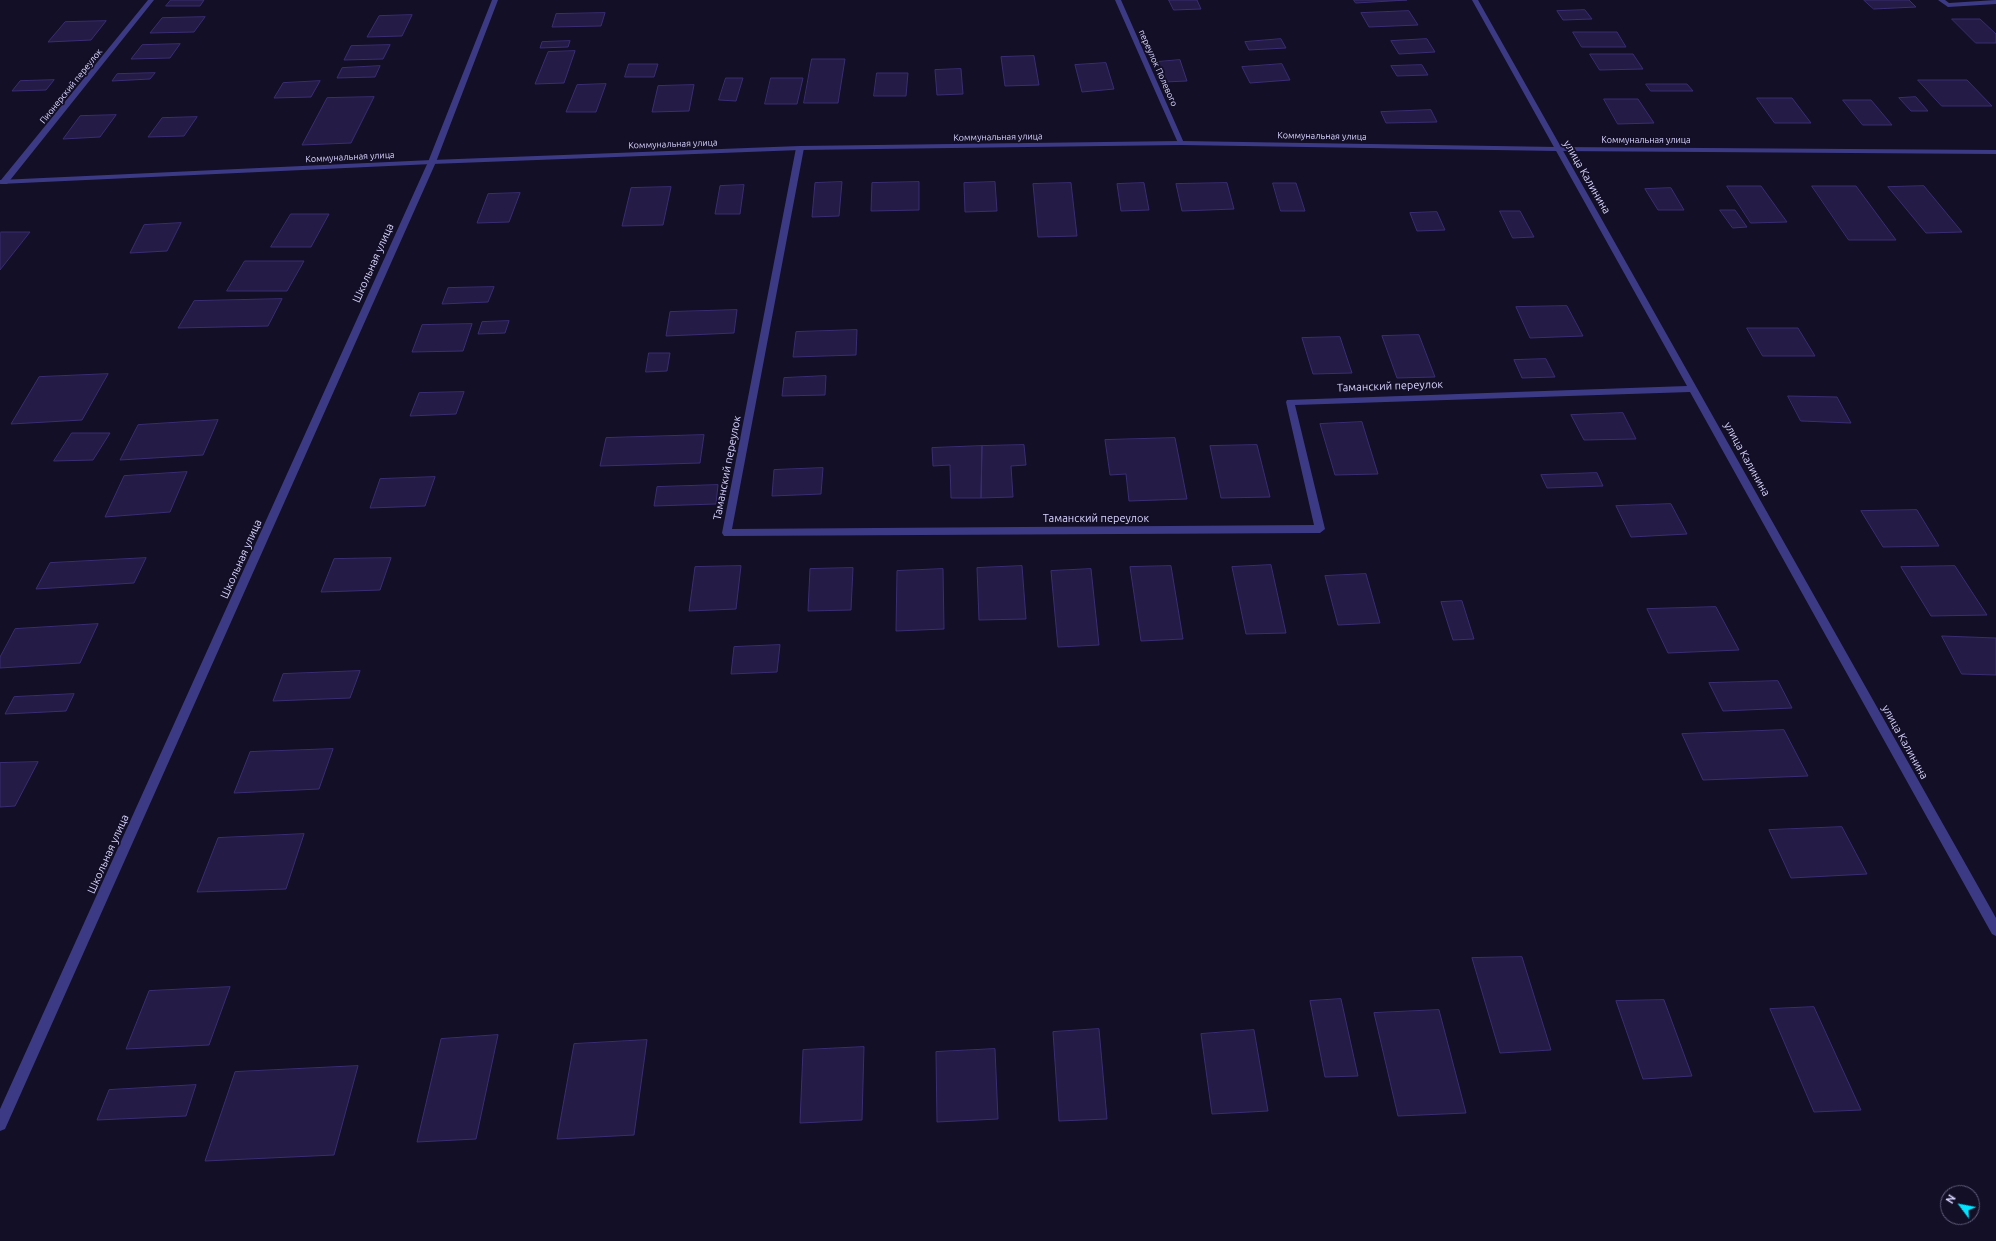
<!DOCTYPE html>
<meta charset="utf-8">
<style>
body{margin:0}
#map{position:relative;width:1996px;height:1241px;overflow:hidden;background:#130f26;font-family:Ubuntu,sans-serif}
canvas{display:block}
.north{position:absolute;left:1940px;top:1185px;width:40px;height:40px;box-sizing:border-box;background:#130f26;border:1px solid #625e7d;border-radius:50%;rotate:302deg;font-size:11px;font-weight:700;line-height:16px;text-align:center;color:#d9d4ff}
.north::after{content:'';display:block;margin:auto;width:14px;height:18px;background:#00e5ff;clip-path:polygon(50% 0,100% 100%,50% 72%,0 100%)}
</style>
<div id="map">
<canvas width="1996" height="1241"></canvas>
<div class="north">N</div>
</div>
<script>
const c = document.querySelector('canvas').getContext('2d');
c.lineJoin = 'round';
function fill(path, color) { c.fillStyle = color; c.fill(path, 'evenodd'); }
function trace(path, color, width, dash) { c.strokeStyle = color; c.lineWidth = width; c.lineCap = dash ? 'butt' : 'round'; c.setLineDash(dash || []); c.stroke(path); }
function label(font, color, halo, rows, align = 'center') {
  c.font = font + ' Ubuntu,sans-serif'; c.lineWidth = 3.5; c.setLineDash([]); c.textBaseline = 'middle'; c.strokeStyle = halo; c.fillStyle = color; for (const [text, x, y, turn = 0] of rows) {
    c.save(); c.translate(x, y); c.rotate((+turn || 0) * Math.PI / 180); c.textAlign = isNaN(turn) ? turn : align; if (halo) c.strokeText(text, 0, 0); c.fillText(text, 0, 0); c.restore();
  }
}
const building = new Path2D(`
 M171,0H204L200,6H166Z
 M1169,0H1197L1201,9L1174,10Z
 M1354,0H1407L1356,3Z
 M1864,0H1909L1916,7L1874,9Z
 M1585,10L1592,19L1563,20L1557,11Z
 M1409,11L1418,25L1369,27L1361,13Z
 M605,13L601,26L552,27L556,14Z
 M412,15L402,36L367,37L379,16Z
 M205,17L194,32L150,33L162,18Z
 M1952,19H1980L1996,34V43H1976Z
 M106,21L91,40L48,42L65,22Z
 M1573,32H1617L1626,47H1582Z
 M1281,39L1286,48L1249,50L1245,42Z
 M1427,39L1435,52L1399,54L1391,41Z
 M570,41L568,47L540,48L542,42Z
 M180,44L170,58L131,59L142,45Z
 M390,45L383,59L344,60L351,46Z
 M575,51L564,83L535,84L548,52Z
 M1590,54H1633L1643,69L1600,70Z
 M1034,56L1039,85L1005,86L1001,57Z
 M812,59H845L838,103H804Z
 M1180,60L1187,81L1164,82L1157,62Z
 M1106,63L1114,89L1082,92L1075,65Z
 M629,64H658L654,77H625Z
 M1282,64L1290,80L1250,83L1242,67Z
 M1422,65L1428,75L1397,76L1391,66Z
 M380,66L375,77L337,78L342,68Z
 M961,69L963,94L937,95L935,70Z
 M155,73L150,79L112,81L117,74Z
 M877,73H908L906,96H874Z
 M726,78H743L736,101L719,100Z
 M771,78H803L797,104H765Z
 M54,80L46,90L12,91L20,81Z
 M1918,80H1967L1992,106H1942Z
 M320,81L311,97L274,98L283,83Z
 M606,84L596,112H566L577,85Z
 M1646,84H1687L1693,91H1651Z
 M694,85L689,111L652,112L658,86Z
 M374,97L351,143L302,145L327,98Z
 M1916,97L1928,111H1911L1899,98Z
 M1757,98H1792L1811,123H1775Z
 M1604,99H1638L1654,123L1618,124Z
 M1843,100H1871L1892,125H1863Z
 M1431,110L1437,122L1386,123L1381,112Z
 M116,115L100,137L63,139L80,116Z
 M197,117L184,136L148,137L162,118Z
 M842,182L839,216L812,217L815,183Z
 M919,182V210L871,211L872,183Z
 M995,182L997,211L965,212L964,183Z
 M1071,183L1077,236L1038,237L1033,184Z
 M1144,183L1149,210L1121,211L1117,184Z
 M1227,183L1234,209L1182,211L1176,184Z
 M1273,183H1296L1305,211H1281Z
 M744,185L740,214H715L720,186Z
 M1727,186H1761L1787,222L1751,223Z
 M1812,186H1856L1896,240H1849Z
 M1924,186L1962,232L1926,233L1888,187Z
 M671,187L663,225L622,226L631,188Z
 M1671,188L1684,210H1658L1645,189Z
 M520,193L509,222L477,223L488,194Z
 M1720,210H1735L1747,227L1733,228Z
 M1500,211H1520L1534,237L1513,238Z
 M1437,212L1445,230L1417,231L1410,213Z
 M291,214H329L311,247H271Z
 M181,223L167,251L130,253L144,225Z
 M1,232H30L0,270V233Z
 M245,261H304L287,291H227Z
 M494,287L488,302L442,304L448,288Z
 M282,299L268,326L178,328L194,301Z
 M1567,306L1583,336L1530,338L1516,307Z
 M737,310L734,333L666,336L670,312Z
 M509,321L505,333L478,334L482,322Z
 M472,324L463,351L412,352L422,325Z
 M1747,328H1798L1815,356H1763Z
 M857,330L856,355L793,357L796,332Z
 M1419,335L1435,377L1397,378L1382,336Z
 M1340,337L1352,373L1313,374L1302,338Z
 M649,353H670L667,371L646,372Z
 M1546,359L1555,377L1522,378L1514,360Z
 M108,374L82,420L11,424L39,377Z
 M826,376L825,395L782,396L784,378Z
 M464,392L456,414L410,416L419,393Z
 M1788,396L1837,397L1851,423L1801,421Z
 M1623,413L1636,439L1584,440L1571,415Z
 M218,420L203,455L120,460L138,425Z
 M1362,422L1378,474L1335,475L1320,424Z
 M72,433H110L93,460L54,461Z
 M704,435L700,463L600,466L606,438Z
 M1175,438L1187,499L1129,501L1126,474L1110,475L1105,440Z
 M1024,445L1026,465L1011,466L1013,497L981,498L982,446Z
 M1257,445L1270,497L1221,498L1210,446Z
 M982,446L981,498H951L950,465L933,466L932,448Z
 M823,468L821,494L772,496L774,470Z
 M187,472L170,512L105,517L124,476Z
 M1597,473L1603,486L1547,488L1541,475Z
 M435,477L425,506L370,508L380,479Z
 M718,485L716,504L654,506L657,487Z
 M1671,504L1687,534L1631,537L1616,506Z
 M1917,510L1939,546L1883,547L1861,511Z
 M146,558L134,583L36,589L50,563Z
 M391,558L380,590L321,592L334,559Z
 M1271,565L1286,633L1246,634L1232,567Z
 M741,566L736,609L689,611L695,567Z
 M1022,566L1026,619L979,620L977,568Z
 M1171,566L1183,639L1141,641L1130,567Z
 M1955,566L1987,615L1931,616L1901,567Z
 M853,568L851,610L808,611L810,569Z
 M943,569L944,629L896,631L897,571Z
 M1091,569L1099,645L1058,647L1051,571Z
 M1366,574L1380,623L1338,625L1325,576Z
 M1462,601L1474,639L1453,640L1441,602Z
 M1716,607L1739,650L1668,653L1647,609Z
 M98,624L80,663L0,668V657L15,629Z
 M1942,636L1996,638V675L1962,674Z
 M780,645L777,672L731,674L734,647Z
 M360,671L350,698L273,701L283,674Z
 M1778,681L1792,708L1723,711L1709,683Z
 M74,694L66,711L5,714L14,697Z
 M1784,730L1808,776L1703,780L1682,734Z
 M333,749L319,789L234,793L250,752Z
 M38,762L15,806L0,807V763Z
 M1842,827L1867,874L1791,878L1769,830Z
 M304,834L286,889L197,892L218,838Z
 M1522,957L1551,1050L1500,1053L1472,958Z
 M230,987L209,1045L126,1049L149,991Z
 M1341,999L1358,1076L1325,1077L1310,1001Z
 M1664,1000L1692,1076L1643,1079L1616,1001Z
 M1814,1007L1861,1110L1814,1112L1770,1009Z
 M1439,1010L1466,1113L1398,1116L1374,1013Z
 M1099,1029L1107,1119L1059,1121L1053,1032Z
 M1254,1030L1268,1111L1212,1114L1201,1034Z
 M498,1035L476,1139L417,1142L441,1039Z
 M647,1040L634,1135L557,1139L574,1044Z
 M864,1047L862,1120L800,1123L803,1050Z
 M995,1049L998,1119L937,1122L936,1052Z
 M358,1066L334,1155L205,1161L235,1072Z
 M196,1085L186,1116L97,1120L109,1090Z`);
fill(building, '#241b47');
trace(building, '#3b2d73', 1);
fill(new Path2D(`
 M148,0H154L7,184H1V180Z
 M492,0H498L436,162L5,1129L0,1131V1109L428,162Z
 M1115,0H1121L1184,143L1183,144L1178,143Z
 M1472,0H1478L1996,918V936L1992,934L1690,392L1295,405L1325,529L1320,533L724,536L722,533L796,148L800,146L804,148L732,529L1314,525L1286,402L1287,400L1687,386Z
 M1938,0H1945L1949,3L1996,0V4L1948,7Z`), '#3d3a85');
fill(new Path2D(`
 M1181,141L1557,147L1996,150V154L1557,151L1181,145L800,150L432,164L0,184V180L432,160L800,146Z`), '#3d3a85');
label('9px', '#d9d4ff', '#130f26', [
 ["переулок Полевого",1158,68,66],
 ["Пионерский переулок",71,86,-51],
 ["Коммунальная улица",1322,136,1],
 ["Коммунальная улица",998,137,-1],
 ["Коммунальная улица",1646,140],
 ["Коммунальная улица",673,144,-2],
 ["Коммунальная улица",350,157,-3]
]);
label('11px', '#d9d4ff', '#130f26', [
 ["улица Калинина",1587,177,60],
 ["Школьная улица",373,263,-66],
 ["Таманский переулок",1390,386,-2],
 ["улица Калинина",1747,459,61],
 ["Таманский переулок",727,468,-79],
 ["Таманский переулок",1096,518],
 ["Школьная улица",241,559,-66],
 ["улица Калинина",1905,742,61],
 ["Школьная улица",108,854,-66]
]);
</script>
